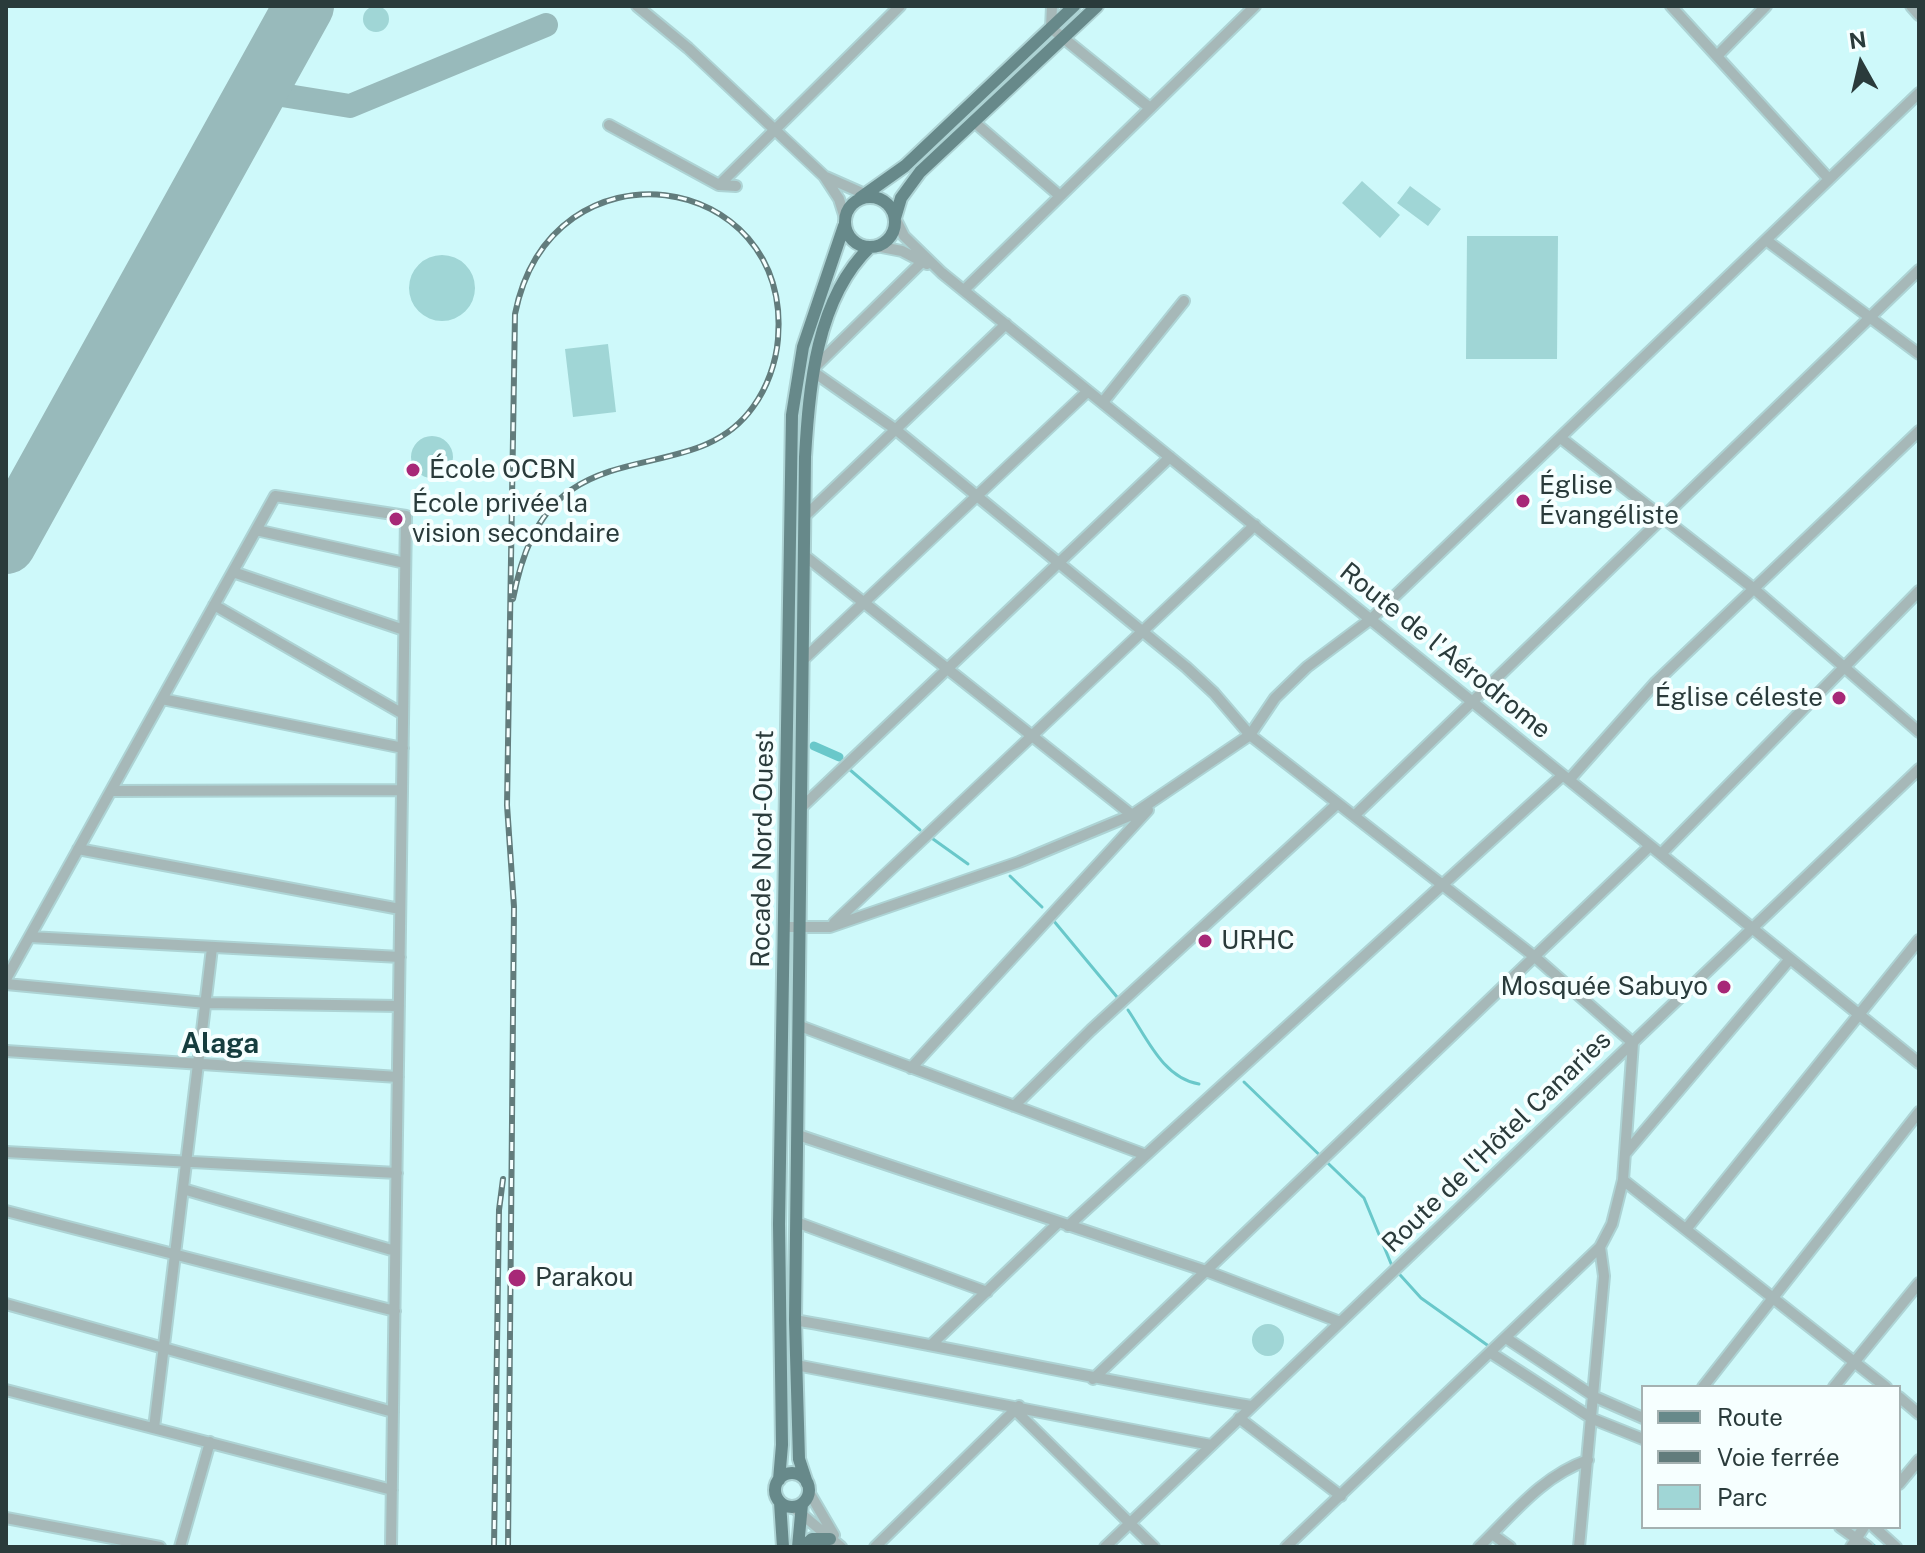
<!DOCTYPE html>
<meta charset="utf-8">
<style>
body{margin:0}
#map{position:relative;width:1925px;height:1553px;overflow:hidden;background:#cef9fa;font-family:"Public Sans",sans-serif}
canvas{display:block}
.frame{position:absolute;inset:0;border:8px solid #2a3b3b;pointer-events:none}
.legend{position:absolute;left:1641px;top:1385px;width:260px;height:144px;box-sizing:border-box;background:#f6ffff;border:2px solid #a4b1b1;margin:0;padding:10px 14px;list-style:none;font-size:24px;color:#2a3b3b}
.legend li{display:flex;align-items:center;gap:16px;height:40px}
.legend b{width:40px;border:2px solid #a4b1b1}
.north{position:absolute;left:1821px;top:24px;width:80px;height:80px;-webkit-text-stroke:6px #f6ffff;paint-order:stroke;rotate:352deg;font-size:22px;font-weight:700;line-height:32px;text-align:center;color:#2a3b3b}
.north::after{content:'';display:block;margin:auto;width:28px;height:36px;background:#2a3b3b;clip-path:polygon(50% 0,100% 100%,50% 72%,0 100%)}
</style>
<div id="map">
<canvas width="1925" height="1553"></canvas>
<div class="frame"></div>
<ul class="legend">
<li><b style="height:10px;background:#67898a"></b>Route</li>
<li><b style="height:10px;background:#627c7c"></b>Voie ferrée</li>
<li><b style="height:22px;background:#a0d6d6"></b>Parc</li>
</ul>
<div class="north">N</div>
</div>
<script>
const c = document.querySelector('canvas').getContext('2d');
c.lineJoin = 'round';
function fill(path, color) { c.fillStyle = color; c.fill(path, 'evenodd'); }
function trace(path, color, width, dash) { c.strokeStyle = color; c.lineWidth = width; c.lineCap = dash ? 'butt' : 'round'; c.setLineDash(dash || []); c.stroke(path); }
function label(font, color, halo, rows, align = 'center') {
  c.font = font + ' "Public Sans",sans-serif'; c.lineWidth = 8; c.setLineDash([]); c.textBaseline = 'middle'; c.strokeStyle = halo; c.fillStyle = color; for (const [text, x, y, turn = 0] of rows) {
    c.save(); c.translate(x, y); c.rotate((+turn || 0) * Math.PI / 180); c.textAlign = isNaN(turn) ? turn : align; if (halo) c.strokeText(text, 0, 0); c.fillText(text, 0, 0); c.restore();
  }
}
fill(new Path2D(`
 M363 19a13 13 0 1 1 26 0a13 13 0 1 1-26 0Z
 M1362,181L1400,215L1380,238L1342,203Z
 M1410,186L1441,209L1428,226L1397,203Z
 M1467,236H1558L1557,359H1466Z
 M409 288a33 33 0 1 1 66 0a33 33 0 1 1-66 0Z
 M608,344L616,412L573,417L565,349Z
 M411 457a21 21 0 1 1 42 0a21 21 0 1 1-42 0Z
 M1252 1340a16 16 0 1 1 32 0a16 16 0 1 1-32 0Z`), '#a0d6d6');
trace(new Path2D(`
 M849,769L920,830
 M933,839L968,864
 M1010,876L1042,907
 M1053,920L1117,997
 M1128,1010C1147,1038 1163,1078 1199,1084
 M1244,1082L1364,1198L1392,1266L1421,1298L1490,1347
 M1860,1535L1876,1547`), '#69c8ca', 3);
trace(new Path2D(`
 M814,746L839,757`), '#69c8ca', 9);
trace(new Path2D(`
 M257,91L350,106L546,25`), '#98babb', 24);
trace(new Path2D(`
 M6,544L304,6`), '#98babb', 60);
const minor = new Path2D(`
 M637,6L688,48L824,176L839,199L845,218
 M1052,6L1051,28L1150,108
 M1671,6L1828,178
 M1911,6L1919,15
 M1718,55L1766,6
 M973,121L1060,196
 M609,125L719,185L736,186
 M826,177L869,196
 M719,185L900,6
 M895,218L904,236L942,273L1919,1063
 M1766,240L1919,354
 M876,246L902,251L927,264
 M964,290L1255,6
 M815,367L923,261
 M815,373L895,429L1186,667L1214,693L1250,735L1535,957L1633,1043L1623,1180L1612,1224L1600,1247L1286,1547
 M1103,402L1184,301
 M1562,439L1753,588L1919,732
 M806,515L1006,324
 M256,530L405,563
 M805,556L1132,815
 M233,572L404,630
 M214,605L403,714
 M804,659L1088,391
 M162,699L403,748
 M1569,780L1656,682L1919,431
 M111,791L402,790
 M802,807L1170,457
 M1355,815L1919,270
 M78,849L400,909
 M1661,854L1919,591
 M834,923L1255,525
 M785,927H830L1019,862L1132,815L1250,735L1275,698L1307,667L1371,619L1919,93
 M30,937L400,957
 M6,979L275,496L406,516L391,1547
 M6,984L206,1003L399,1006
 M800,1026L1146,1155
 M6,1051L398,1077
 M911,1068L1148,810
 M1014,1106L1091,1030L1337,804
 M798,1135L1206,1271L1340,1322
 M6,1152L397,1173
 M1625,1154L1790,959
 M1623,1180L1886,1387
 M183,1189L395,1251
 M6,1211L395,1311
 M796,1222L987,1292
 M1068,1226L1563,775
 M1687,1228L1919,940
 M6,1304L393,1412
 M795,1320C948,1347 1098,1380 1251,1406
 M1506,1338L1595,1397L1643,1418
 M932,1344L1059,1222
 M1491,1353L1593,1419L1643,1439
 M796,1365L1211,1445
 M1093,1379L1650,846
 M1703,1387L1919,1112
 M1834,1387L1919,1283
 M6,1390L392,1490
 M1899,1397L1919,1414
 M1015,1410L1154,1547
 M1239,1418L1341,1496
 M154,1428L212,948
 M1899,1484L1919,1460
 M809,1492L834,1535
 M793,1507L841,1547
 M6,1518L160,1547
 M1840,1527L1868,1547
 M1874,1527L1896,1547
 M1492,1534L1510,1547
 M180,1547L210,1442
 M875,1547L1019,1406
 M1105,1547L1919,769
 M1479,1547C1513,1514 1542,1476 1588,1460
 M1579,1547L1604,1276L1600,1247
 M1851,1547L1864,1527`);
const major = new Path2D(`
 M845 222a25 25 0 1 1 50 0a25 25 0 1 1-50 0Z
 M860,198L905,166L1074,6
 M895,218L901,198L920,172L1097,6
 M775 1490a17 17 0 1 1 34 0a17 17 0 1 1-34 0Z
 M779,1480L782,1445L779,1224L792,415L803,347L844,226
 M807,1483L799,1459L795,1320L805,457C809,387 816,299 870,247
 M780,1502L783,1547
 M798,1547L802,1504
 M803,1547L812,1539H830`);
trace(minor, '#add3d4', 14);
trace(major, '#add3d4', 16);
trace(minor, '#a6b8b8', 10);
trace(major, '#67898a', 12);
const rail = new Path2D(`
 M494,1547L499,1210L503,1179
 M508,1547L514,907L507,805L515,314C551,134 792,169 778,339C776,363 767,388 753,407C709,469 629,450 571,490C535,515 521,558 513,599`);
trace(rail, '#627c7c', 6);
trace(rail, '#f6ffff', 3, [9]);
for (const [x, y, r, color] of [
 [413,470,8,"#a72877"],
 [1523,501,8,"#a72877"],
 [396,519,8,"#a72877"],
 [1839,698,8,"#a72877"],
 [1205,941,8,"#a72877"],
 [1724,987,8,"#a72877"],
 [517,1278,10,"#a72877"]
]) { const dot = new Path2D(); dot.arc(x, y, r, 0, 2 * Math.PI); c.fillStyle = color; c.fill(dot); trace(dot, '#f6ffff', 3); }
label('26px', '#2a3b3b', '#f6ffff', [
 ["École OCBN",429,470],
 ["Église",1539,486],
 ["Évangéliste",1539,516],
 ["École privée la",412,504],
 ["vision secondaire",412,534],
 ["Église céleste",1823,698,"right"],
 ["URHC",1221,941],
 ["Mosquée Sabuyo",1708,987,"right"],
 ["Parakou",535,1278]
], 'left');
label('26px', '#2a3b3b', '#f6ffff', [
 ["Route de l'Aérodrome",1445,651,39],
 ["Rocade Nord-Ouest",763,849,-89],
 ["Route de l'Hôtel Canaries",1497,1142,-44]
]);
label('bold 28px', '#153d3e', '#f6ffff', [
 ["Alaga",220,1044]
]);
</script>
